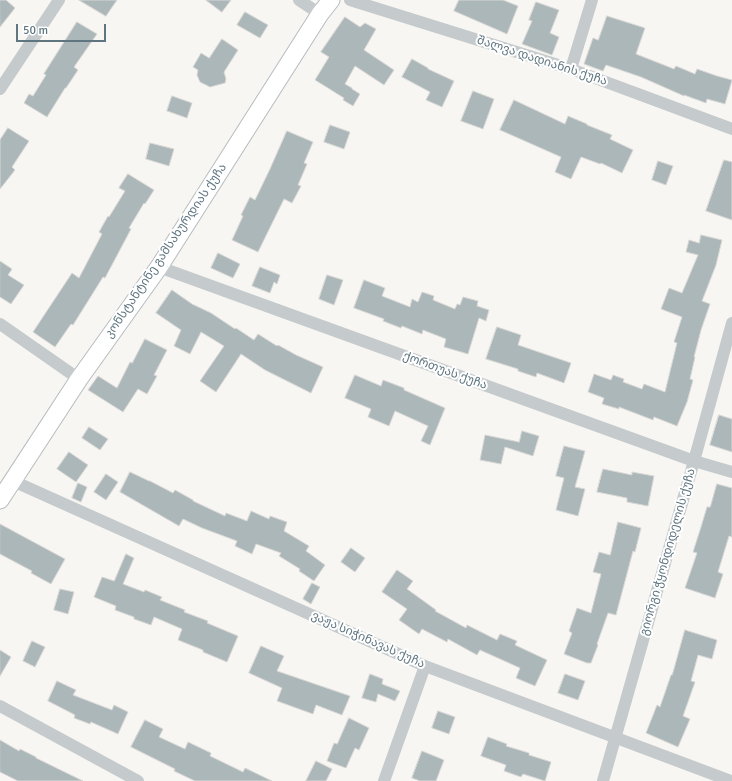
<!DOCTYPE html>
<meta charset="utf-8">
<style>
body{margin:0}
#map{position:relative;width:732px;height:781px;overflow:hidden;background:#f7f6f2;font-family:Signika,sans-serif}
canvas{display:block}
.scale{position:absolute;left:16px;top:24px;width:90px;height:18px;box-sizing:border-box;border:2px solid #5f7680;border-top:0;padding-left:5px;font-size:12px;line-height:14px;white-space:nowrap;color:#5f7680;-webkit-text-stroke:3px #fff;paint-order:stroke}
</style>
<div id="map">
<canvas width="732" height="781"></canvas>
<div class="scale">50 m</div>
</div>
<script>
const c = document.querySelector('canvas').getContext('2d');
c.lineJoin = 'round';
function fill(path, color) { c.fillStyle = color; c.fill(path, 'evenodd'); }
function trace(path, color, width, dash) { c.strokeStyle = color; c.lineWidth = width; c.lineCap = dash ? 'butt' : 'round'; c.setLineDash(dash || []); c.stroke(path); }
function label(font, color, halo, rows, align = 'center') {
  c.font = font + ' Signika,"Noto Sans Georgian",sans-serif'; c.lineWidth = 4; c.setLineDash([]); c.textBaseline = 'middle'; c.strokeStyle = halo; c.fillStyle = color; for (const [text, x, y, turn = 0] of rows) {
    c.save(); c.translate(x, y); c.rotate((+turn || 0) * Math.PI / 180); c.textAlign = isNaN(turn) ? turn : align; if (halo) c.strokeText(text, 0, 0); c.fillText(text, 0, 0); c.restore();
  }
}
const building = new Path2D(`
 M0,0H6L15,8L0,27Z
 M79,0H117L106,16Z
 M206,0H231L222,12Z
 M459,0H503L518,6L507,34L454,11Z
 M536,2L559,10L550,33L559,37L552,55L522,44L532,21L529,20Z
 M245,12L268,25L260,38L237,25Z
 M607,16L645,28L636,54L674,69L676,66L695,74L697,69L717,76L732,80L725,104L707,99L706,103L684,95V96L666,88L641,77L606,65L603,71L584,64L593,38L598,40Z
 M345,17L360,27L365,23L376,29L364,50L394,70L384,85L355,66L345,84L352,88V89L360,94L353,106L343,100L344,98L315,80L329,57L321,52Z
 M77,22L97,34L74,67L78,70L66,88H65L47,117L24,103L29,94L33,96L46,75L44,74Z
 M222,39L238,50L224,72L226,79L225,83L210,87L200,82L197,75L198,70L193,67L201,53L209,58Z
 M412,59L428,68V69L454,81L442,107L426,100L430,92L402,77Z
 M473,91L494,99L483,129L461,121Z
 M172,96L192,103L187,118L167,111Z
 M514,100L565,124L568,116L587,124V125L612,135L610,139L633,150L622,173L601,163L600,164L581,157L571,179L555,172L561,157L500,130Z
 M330,125L350,132L344,149L324,142Z
 M8,128L29,141L12,167L15,170L0,189V140Z
 M287,131L313,142L304,163L307,164L298,185L301,186L292,203L284,199L258,252L232,240L243,216L241,215L250,197L255,200L270,169Z
 M150,143L174,149L169,166L146,159Z
 M724,160L732,162V220L706,211Z
 M658,161L673,166L666,185L652,180Z
 M128,174L154,190L145,204L144,203L129,228L131,229L105,278L103,277L73,325L71,324L55,347L33,332L72,273L79,278L102,234L99,232L108,216L109,217L125,191L119,188Z
 M701,235L722,240L716,265L702,301L710,304L701,330L694,357H695L690,379L693,380L687,402L677,426L654,417L653,420L619,407V409L602,404L604,398L588,392L594,374L611,380L613,375L624,379L623,382L642,389L644,384L665,392L677,343L674,342L682,317L661,309L669,288L682,293L698,255L686,252L689,240L699,243Z
 M218,253L240,264L233,278L211,268Z
 M0,261L12,269L8,275L24,285L11,304L0,297Z
 M260,267L280,275L277,284L274,282L270,293L252,286Z
 M327,275L343,280L334,305L319,299Z
 M364,280L385,288L382,296L410,307L412,299L418,302L422,292L434,296L433,300L455,309L457,304L460,305L463,297L478,301L477,306L489,310L486,321L479,318L468,354L444,347L446,339L423,330L422,334L402,326L401,328L383,321L384,319L354,308Z
 M172,290L192,304L211,313L235,329L236,328L254,340L258,334L277,346L278,345L296,355L323,367L311,393L265,370L241,354L216,392L200,381L224,346L201,332L190,354L174,346L181,330L156,313Z
 M497,327L521,335L518,345L571,363L564,383L537,373L536,377L518,371V369L486,359Z
 M145,339L167,350L154,375L157,376L147,394L138,389L123,412L88,390L98,376L117,388L130,362L132,363Z
 M355,375L381,386L383,380L404,388V390L445,408L430,445L421,441L428,426L395,411L389,426L368,417L371,409L345,398Z
 M719,415L732,419V452L710,445Z
 M89,427L108,439L100,450L82,438Z
 M522,431L539,436L533,456L505,447L501,464L480,460L485,435L519,442Z
 M564,446L585,451L575,487L585,489L578,516L556,510L564,478L556,476Z
 M69,452L88,465L76,482L57,469Z
 M603,469L632,475V472L654,476L648,506L627,502V498L597,492Z
 M130,472L149,481H150L173,493L175,490L193,500V501L225,516L226,513L247,521L251,511L269,519L270,516L287,522L284,531L309,546L306,551L325,565L314,581L299,571L300,569L279,556L281,553L256,544L252,554L235,546L237,541L202,528L183,519L179,526L120,492Z
 M106,474L118,482L106,500L94,492Z
 M78,483L87,487L81,502L72,498Z
 M717,484L732,488V537L729,536L718,572L723,574L715,598L685,588L697,553L693,552L701,527L707,507H710Z
 M618,522L641,528L635,552L633,551L616,615L608,613L597,644L598,645L591,663H587L564,654L572,633L569,631L577,608L591,613L601,574L593,572L599,552L610,555Z
 M0,524L65,559L51,584L31,573L32,571L0,554Z
 M351,548L365,558L355,572L341,562Z
 M126,554L134,558L123,584L144,592L145,590L162,597L160,600L185,610L184,612L208,621L207,623L238,636L227,662L203,652V650L178,640L182,629L154,617L151,625L134,619V617L115,610L116,606L94,597L102,577L114,581Z
 M397,570L413,581L407,589L436,610L435,611L466,628L467,625L497,640L500,634L517,641L515,645L547,660L535,686L516,678L520,668L480,650L477,655L448,639L447,642L422,629L419,634L399,620L407,609L382,592Z
 M312,583L320,587L311,604L303,599Z
 M60,589L74,592L68,614L54,610Z
 M685,630L717,640L712,659L698,655L691,681L695,682L683,716L690,719L678,747L646,733L657,705L660,707L671,675H672Z
 M32,641L45,647L35,667L23,661Z
 M261,646L284,656L277,671L350,696L342,715L316,705L313,714L277,701L282,688L249,673Z
 M0,650L11,657L0,676Z
 M370,674L383,679L382,684L400,691L395,701L378,694L376,702L362,698Z
 M565,674L585,681L578,700L558,693Z
 M57,681L76,690L73,695L112,710L114,705L128,712L118,734L91,722L90,724L74,718L75,715L48,701Z
 M438,711L455,717L449,734L432,728Z
 M349,718L369,728L359,750L355,748L346,768L327,761L334,743L337,744Z
 M145,720L163,729L159,737L185,749L188,742L211,753L210,756L243,772L245,768L272,781H195L174,771L175,769L131,747Z
 M488,737L507,744L506,746L529,753V755L551,762L545,781L523,774L521,777L504,771L506,765L481,756Z
 M0,740L19,751L20,749L36,757V758L83,781H18L0,772Z
 M422,751L444,760L436,781H420L412,778Z
 M316,761L332,769L326,781H306Z`);
fill(building, '#acb7ba');
trace(building, '#d8d7d5', 1);
const secondary = new Path2D(`
 M0,500L79,379L159,267L320,14L331,0`);
trace(secondary, '#b5bcbf', 19);
trace(new Path2D(`
 M299,0L320,14
 M350,0L571,69L732,129
 M571,69L592,0
 M0,89L59,0
 M159,267L694,461L732,472
 M0,324L79,379
 M13,481L425,666L731,781
 M0,706L138,781
 M384,781L425,666
 M603,781L694,461L732,323`), '#c5cacc', 12);
trace(secondary, '#fff', 17);
label('12px', '#5f7680', '#fff', [
 ["შალვა დადიანის ქუჩა",542,61,18],
 ["კონსტანტინე გამსახურდიას ქუჩა",166,251,-56],
 ["ქორთუას ქუჩა",445,371,20],
 ["გიორგი ჭყონდიდელის ქუჩა",668,552,-74],
 ["ვაჟა სიჭინავას ქუჩა",368,640,24]
]);
</script>
